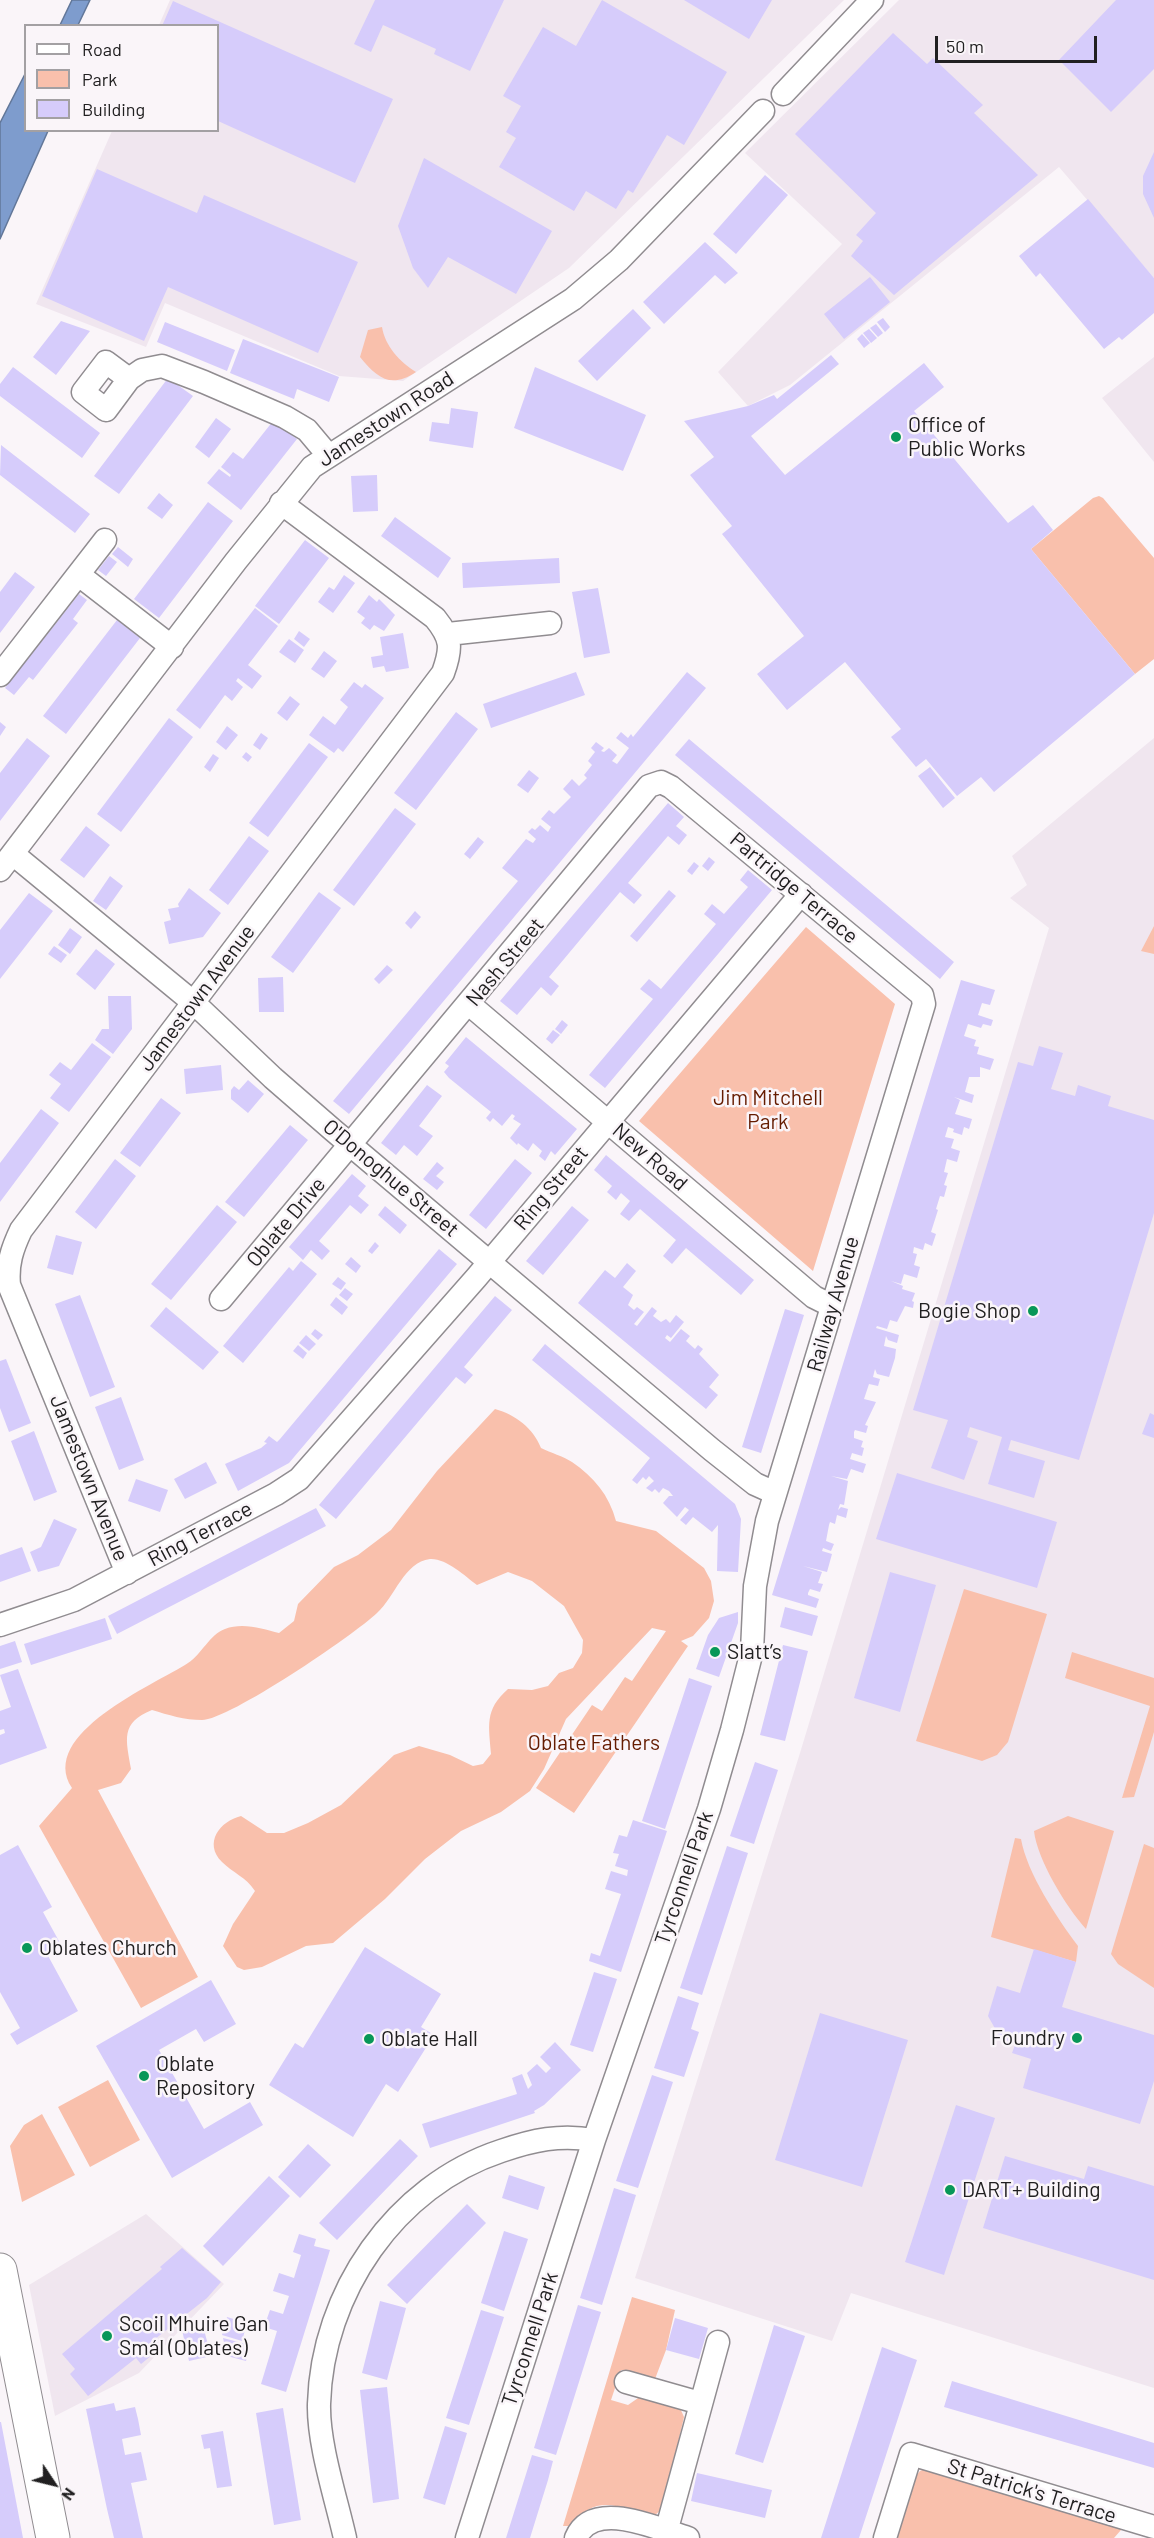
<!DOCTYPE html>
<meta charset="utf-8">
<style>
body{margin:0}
#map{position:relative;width:1154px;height:2538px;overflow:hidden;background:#faf5f9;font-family:Barlow,sans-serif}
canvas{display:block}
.legend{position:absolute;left:24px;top:24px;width:195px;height:108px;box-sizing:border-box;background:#faf5f9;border:2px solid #a3a0a3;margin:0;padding:8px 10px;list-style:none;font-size:18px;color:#212021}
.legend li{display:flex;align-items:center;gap:12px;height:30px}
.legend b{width:30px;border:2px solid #a3a0a3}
.north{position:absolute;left:24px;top:2454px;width:60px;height:60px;-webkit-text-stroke:4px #faf5f9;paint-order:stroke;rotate:125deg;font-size:16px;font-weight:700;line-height:24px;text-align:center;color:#212021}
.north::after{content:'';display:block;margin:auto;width:21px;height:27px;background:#212021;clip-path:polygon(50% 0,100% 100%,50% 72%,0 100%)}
.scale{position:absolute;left:935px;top:36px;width:162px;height:27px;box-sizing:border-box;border:3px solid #212021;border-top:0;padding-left:8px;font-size:18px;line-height:21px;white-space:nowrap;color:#212021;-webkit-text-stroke:4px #faf5f9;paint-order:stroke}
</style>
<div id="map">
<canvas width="1154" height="2538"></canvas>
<ul class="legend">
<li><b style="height:8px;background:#fff"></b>Road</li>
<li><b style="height:16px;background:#f9c0ac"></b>Park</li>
<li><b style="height:16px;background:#d6ccfb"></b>Building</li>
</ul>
<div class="north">N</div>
<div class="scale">50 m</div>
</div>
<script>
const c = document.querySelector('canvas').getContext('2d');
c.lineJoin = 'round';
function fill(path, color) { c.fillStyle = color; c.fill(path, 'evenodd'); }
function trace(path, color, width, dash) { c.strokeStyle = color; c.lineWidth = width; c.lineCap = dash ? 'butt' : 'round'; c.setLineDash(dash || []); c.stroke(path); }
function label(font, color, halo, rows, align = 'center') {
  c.font = font + ' Barlow,sans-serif'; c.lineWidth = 5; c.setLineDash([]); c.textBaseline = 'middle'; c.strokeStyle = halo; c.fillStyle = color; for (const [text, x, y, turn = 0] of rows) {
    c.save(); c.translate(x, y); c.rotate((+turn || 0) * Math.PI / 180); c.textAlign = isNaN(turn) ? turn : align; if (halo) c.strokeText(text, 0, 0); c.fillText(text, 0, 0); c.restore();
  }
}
fill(new Path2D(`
 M170,0H844L569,268L403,381L339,376L165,303L146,347L36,304L112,131L218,130V26L159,25Z
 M899,0H1154V278L1059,167L790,385L748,406L718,372L842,244L745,153Z
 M1154,357V462L1102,398Z
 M1154,738V2388L851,2293L832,2341L635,2278L800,1753L1049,928L1010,898L1027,885L1012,856Z
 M146,2214L224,2284L139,2373L55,2416L29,2285Z`), '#f0e6ef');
fill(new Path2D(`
 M382,327C385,346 400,362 416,372C391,389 377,378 360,357L368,330Z
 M1099,496L1103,498L1154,558V659L1135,674L1031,549L1093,498Z
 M1154,926V954L1141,951Z
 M806,927L895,1004L813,1271L639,1121Z
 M495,1409C516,1415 533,1428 541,1448C551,1453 563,1456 572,1462C594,1477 609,1495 616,1521L656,1531L704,1568L711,1581L714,1601L709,1618L693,1636L681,1641L688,1646L574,1813L536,1788L592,1705L602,1711L625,1677L632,1681L666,1631L652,1628L566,1719L544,1769L530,1791L501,1812L461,1831L425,1859L385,1899L333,1943L306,1946L262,1967L244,1970L237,1967L223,1946L233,1924L255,1891C246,1877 233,1873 222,1862C203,1843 220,1821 241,1816L267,1833H284L308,1823L341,1805L394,1755L419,1746L450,1755L473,1766L483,1764L491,1754C489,1726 484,1710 508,1689L532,1690L548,1686L559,1673L573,1668L582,1653L583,1640L564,1606L532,1581L508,1572L477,1585C465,1576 446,1558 430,1559C404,1562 395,1597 377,1613C354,1635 229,1720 202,1720C185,1720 168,1715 152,1710C120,1723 126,1739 131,1769L121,1783L98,1790L198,1977L141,2008L39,1826L72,1788C37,1734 154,1685 188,1663C202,1654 209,1635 225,1629C243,1622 263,1629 279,1633L294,1621L298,1604L334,1567L358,1555L391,1530L437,1471Z
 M964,1589L1047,1614L1008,1742L997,1755L982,1761L916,1741Z
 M1072,1652L1154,1678V1732L1134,1797L1122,1798L1150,1706L1065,1678Z
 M1068,1816L1114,1831L1086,1929C1066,1907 1037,1859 1034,1831Z
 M1015,1838L1021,1839C1027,1873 1057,1918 1078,1946L1076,1962L991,1937Z
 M1144,1844L1154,1848V1988L1118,1964L1111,1954Z
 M108,2080L140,2140L90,2167L58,2107Z
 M42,2114L75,2175L22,2202L10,2146L24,2125Z
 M632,2297L675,2310L666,2350L655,2379L621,2370L611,2400L628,2405L641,2396L680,2408L684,2417L663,2508L654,2516C620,2509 596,2491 572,2526H563Z
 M929,2467L1118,2522L1121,2530L1114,2538H896L914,2478L920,2471Z`), '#f9c0ac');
const water = new Path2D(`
 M72,0H90L78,25H60Z
 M25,74L26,130L48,131L0,239V123Z`);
fill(water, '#7e9ccd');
trace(water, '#627799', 1.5);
fill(new Path2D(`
 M375,0H504L470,71L434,54L436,49L383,25L371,52L354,44Z
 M602,0L727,72L684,145L667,135L633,193L628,190L616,209L586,191L574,211L499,167L516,138L506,132L521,106L503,96L543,27L576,46Z
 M684,0H772L749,39Z
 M1116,0H1154V69L1111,112L1059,60Z
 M173,1L393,99L355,183L218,121V26H162Z
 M893,33L927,64L933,58L983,105L974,113L1038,175L894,295L851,256L863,241L856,235L876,213L795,134Z
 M1154,152V218L1143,194V176Z
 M424,158L552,231L516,294L448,257L428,288L413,268L398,226Z
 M97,169L197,213L204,195L358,262L318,353L168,287L144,341L42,296Z
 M765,175L788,195L736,254L713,234Z
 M1088,199L1154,278V313L1122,340L1119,337L1104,349L1040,273L1036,277L1019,256Z
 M705,242L738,273L725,284L715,275L664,324L643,302Z
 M870,277L890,302L844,339L824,314Z
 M633,309L651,328L597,381L578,361Z
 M883,318L890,327L885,332L877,322Z
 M61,321L90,331L56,375L33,357Z
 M165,322L235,350L227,371L157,342Z
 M876,324L883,333L878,337L870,328Z
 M869,329L877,338L871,343L863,333Z
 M862,334L870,343L864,348L857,339Z
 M243,339L339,377L329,402L297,389L294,399L230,373Z
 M831,355L839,364L751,436L785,475L924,363L944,387L914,411L1008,523L1033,505L1053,530L1031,549L1135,674L994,792L981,777L957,796L926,759L916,767L891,737L901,729L845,662L787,710L757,674L804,636L722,534L732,526L690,475L714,457L684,421L748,406L774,395L777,399Z
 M13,367L100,433L82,458L0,396V384Z
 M535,367L646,415L623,471L514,428Z
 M168,378L193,396L119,494L94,476Z
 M451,408L478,412L473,448L429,441L432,422L449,424Z
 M216,418L231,429L209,458L195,447Z
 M273,421L297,439L241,510L207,483L219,469L230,477L231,475L221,467L233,452L243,459Z
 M1,445L90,514L75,533L0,475Z
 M377,475L378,511L353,512L351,476Z
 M159,493L173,505L162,519L147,508Z
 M208,502L233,521L159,618L134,599Z
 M395,517L451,558L438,578L381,536Z
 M305,540L329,558L279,624L255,606Z
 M118,547L133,559L128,567L112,554Z
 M109,556L117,562L106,576L98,570Z
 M559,558L560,583L463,588L462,563Z
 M15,572L35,587L0,633V592Z
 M344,575L355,583L333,613L318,602L329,587L334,590Z
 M598,588L610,653L584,658L572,592Z
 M79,594L87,600L73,619L78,623L33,680L29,677L14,695L5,688Z
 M369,595L377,602L379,599L395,615L384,631L374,625L370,630L361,623L365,618L357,612Z
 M255,608L278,626L248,665L262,676L252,689L238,678L236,681L243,687L232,701L225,695L200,729L176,710Z
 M117,620L140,638L66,734L43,716Z
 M299,631L310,639L304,647L294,639Z
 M403,633L409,668L386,672L384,666L373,668L371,657L383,655L380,637Z
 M289,639L304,650L295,663L279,652Z
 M324,651L337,661L324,678L311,669Z
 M576,672L585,695L491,728L483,704Z
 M687,672L706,688L349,1114L333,1101L518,881L502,868L526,839L533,843L536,839L528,832L532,828L535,830L540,825L548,832L551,827L541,819L549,810L554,814L571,797L563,789L572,779L579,786L587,778L584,775L592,765L588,761L595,752L591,748L596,742L604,748L601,751L604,752L609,748L617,755L612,761L617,764L629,748L616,738L621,732L628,738L631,734L633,737Z
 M354,682L362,688L365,684L384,698L343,752L338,748L334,753L309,735L323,716L335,725L348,707L340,700Z
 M290,696L300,704L287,721L277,713Z
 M456,712L478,729L416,810L394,793Z
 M169,718L193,737L121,832L97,814Z
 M0,722L6,727L0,736Z
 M227,726L238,735L226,750L216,742Z
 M261,733L268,738L260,750L253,745Z
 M27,738L50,756L0,821V773Z
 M689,739L954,962L940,979L675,755Z
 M309,743L328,757L268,837L249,823Z
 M246,752L252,757L248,762L242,757Z
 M213,754L219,758L210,772L204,767Z
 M930,767L955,798L943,808L918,776Z
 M529,770L539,778L528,793L517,785Z
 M668,803L684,817L676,826L687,835L679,845L668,836L628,883L642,895L634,904L620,892L549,977L559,986L551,996L541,987L517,1015L500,1001Z
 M395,808L416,824L354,906L333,890Z
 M86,826L110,845L84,878L60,860Z
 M249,836L269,851L228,905L209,890Z
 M478,837L484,842L470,859L464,854Z
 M709,857L715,862L708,871L702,866Z
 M694,862L699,866L692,875L687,871Z
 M748,870L772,890L605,1088L589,1075L653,999L640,989L649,979L661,989L716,924L704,914L712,904L724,914L748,887L740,880Z
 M110,876L123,886L106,910L93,901Z
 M189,888L221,913L203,937L169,944L164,922L171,920L168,909L179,907L178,904Z
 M669,890L676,896L637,942L630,936Z
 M319,892L341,908L293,973L271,957Z
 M29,893L53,911L0,979V930Z
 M415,911L421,917L411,929L405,923Z
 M70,928L82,937L70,954L58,945Z
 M54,946L67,955L61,963L48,954Z
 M96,949L115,964L95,990L76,974Z
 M387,965L393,970L379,984L374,979Z
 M283,977L284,1012H259L258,978Z
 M961,980L995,990L990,1005L982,1003L978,1015L993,1020L991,1026L983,1024L981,1028L968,1024L964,1036L976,1040L974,1046L979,1047L977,1054L994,1059L990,1070L980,1067V1077H969L965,1092L974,1095L972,1103L954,1097L960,1100L955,1114L972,1119L969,1129L964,1127L962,1135L953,1132L954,1129L948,1127L945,1137L954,1139L951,1148L960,1151L957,1162L947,1159L944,1172L948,1173L944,1185L947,1186L944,1197L940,1196L936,1209L938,1210L931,1232L936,1234L932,1246L925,1243L923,1250L914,1247L913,1253L917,1254L914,1265L920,1267L917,1278L904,1274L901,1284L891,1281L903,1286L902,1289L915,1293L912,1301L914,1302L913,1308L905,1306L897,1322L890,1320L887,1329L877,1326L876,1328L899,1335L897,1343L888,1340L886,1336L884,1346L896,1349L895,1358L889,1377L877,1374L875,1369L873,1377L880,1379L878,1386L869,1384L864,1399L876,1402L865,1425L868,1426L866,1433L855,1430L854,1432V1438L863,1441L861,1447L864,1448L862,1456L852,1453L850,1459L866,1464L863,1473L851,1469L847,1479L831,1476L848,1481L844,1505L840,1504L838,1510L841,1507L848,1509L846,1518L837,1515L835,1524L830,1522L829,1525L826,1541L834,1544L831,1551L823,1548L822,1551L832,1554L827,1572L803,1566L822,1572L818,1583L823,1584L820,1592L810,1589L808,1593V1595L819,1599L816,1608L772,1595Z
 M108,996H131L132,1029L113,1054L95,1040L102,1029H109Z
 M562,1020L568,1025L561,1034L555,1029Z
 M553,1030L560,1035L552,1044L546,1039Z
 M466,1037L577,1129L555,1155L551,1151L545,1161L539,1156L542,1151L533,1143L528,1151L518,1143L517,1145L510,1138L521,1124L513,1119L515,1116L512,1114L502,1126L493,1118L490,1122L486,1118L491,1112L449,1078L444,1072L449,1066L445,1063Z
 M92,1043L111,1057L69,1112L50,1098L61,1084L49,1075L60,1062L71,1070Z
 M1039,1046L1063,1053L1051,1089L1075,1096L1078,1085L1111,1096L1108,1106L1154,1120V1213L1079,1460L1011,1440L1008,1450L1045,1461L1034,1498L988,1484L1002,1437L970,1427L967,1437L978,1441L964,1480L931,1468L948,1420L913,1410L1018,1062L1033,1066Z
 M221,1065L223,1090L186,1094L184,1069Z
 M248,1080L264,1094L248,1113L231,1099V1090L234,1086L239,1090Z
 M427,1085L442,1096L419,1126L433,1136L417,1156L404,1145L396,1155L381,1143Z
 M161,1098L181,1113L140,1167L120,1153Z
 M41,1109L59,1123L0,1202V1163Z
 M290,1125L308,1140L244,1217L225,1202Z
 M606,1155L754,1280L741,1295L686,1248L672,1264L663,1256L676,1240L640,1209L629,1221L620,1214L630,1201L621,1193L616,1200L607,1192L612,1186L594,1170Z
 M115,1159L136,1176L96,1229L75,1212Z
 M515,1159L532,1173L486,1229L469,1215Z
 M437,1162L444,1168L436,1176L444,1182L437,1190L423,1179Z
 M352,1174L366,1186L358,1196L369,1205L361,1214L350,1205L319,1241L330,1251L322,1260L311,1250L303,1260L289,1247Z
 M217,1205L237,1222L171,1300L151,1284Z
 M385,1206L407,1225L400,1234L378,1215Z
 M572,1206L589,1220L543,1275L526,1261Z
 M56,1235L82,1242L73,1275L47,1268Z
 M375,1242L379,1246L372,1254L368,1251Z
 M439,1249L457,1264L289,1463L238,1491L225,1464L261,1448L267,1443L264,1442L269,1436L277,1442L280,1439Z
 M351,1257L361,1266L356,1273L345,1264Z
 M301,1261L317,1274L243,1363L223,1346L289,1267L293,1271Z
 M627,1263L636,1271L623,1287L633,1295L628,1305L634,1310L637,1307L644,1312L634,1324L637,1326L652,1307L657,1311L653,1316L661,1322L666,1319L670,1323L676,1315L684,1322L671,1338L667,1335L665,1338L670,1342L681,1329L690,1336L686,1341L695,1349L698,1345L703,1349L699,1354L719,1375L709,1387L718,1395L706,1409L578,1303L605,1270L615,1278Z
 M338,1277L346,1283L341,1290L332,1284Z
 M345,1288L353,1294L347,1301L339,1295Z
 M80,1295L115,1387L90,1397L55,1304Z
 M495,1296L512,1310L464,1367L473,1375L465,1384L456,1377L336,1519L319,1505Z
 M336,1297L348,1307L342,1315L330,1305Z
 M166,1307L219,1352L203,1370L150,1326Z
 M785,1309L804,1315L761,1453L742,1447Z
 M315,1329L323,1335L318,1340L311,1334Z
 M306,1335L316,1344L309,1351L299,1343Z
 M545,1344L735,1504L741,1519L738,1572L717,1571L718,1525L712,1532L693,1517L686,1525L680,1520L689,1510L685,1507L677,1517L663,1503L669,1496H673L669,1491L663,1488L659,1493L655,1489L652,1492L646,1488L654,1481L649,1476L646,1480L643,1477L637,1484L632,1480L650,1458L532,1360Z
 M298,1345L307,1353L303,1359L293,1351Z
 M6,1359L31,1423L9,1432L0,1408V1361Z
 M121,1397L144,1460L119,1470L95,1407Z
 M1150,1413L1154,1415V1438L1142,1434Z
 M34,1431L57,1492L34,1501L11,1441Z
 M206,1462L217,1483L185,1499L174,1479Z
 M897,1473L1057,1522L1037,1588L876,1539Z
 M136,1479L168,1490L160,1512L128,1501Z
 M316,1508L326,1526L117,1634L108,1616Z
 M54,1519L77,1529L59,1566L38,1572L30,1552L41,1547Z
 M22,1547L31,1571L0,1582V1555Z
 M890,1572L936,1585L900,1712L854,1698Z
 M785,1607L818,1616L812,1636L780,1627Z
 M738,1612V1623L719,1677L696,1669L708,1635L719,1618Z
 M105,1618L112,1639L31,1665L24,1644Z
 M15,1641L22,1662L0,1669V1646Z
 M783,1645L808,1651L785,1741L760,1735Z
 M18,1669L47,1748L0,1765V1735L5,1733L4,1729L0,1730V1711L11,1707L0,1675Z
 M689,1678L712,1686L665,1829L642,1821Z
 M755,1762L778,1770L754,1844L730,1836Z
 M633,1820L667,1831L621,1972L589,1961L591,1953L600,1956L621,1894L605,1889L611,1871L627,1876L628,1870L615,1866L619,1854L613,1853L619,1835L627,1837Z
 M18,1845L52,1907L43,1912L60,1943L46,1952L78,2011L17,2045L10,2034L20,2028L0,1992V1855Z
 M727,1846L748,1853L702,1995L680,1988Z
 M365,1947L441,1994L421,2027L434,2035L398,2092L386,2084L353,2137L269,2085L295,2043L303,2048Z
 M1034,1949L1076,1962L1062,2007L1154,2035V2081L1140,2124L1023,2088L1031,2059L1012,2053L1015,2045L1002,2041L988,2016L997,1986L1020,1993Z
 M594,1972L617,1979L593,2052L570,2045Z
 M211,1980L236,2024L204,2042L196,2029L159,2050L204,2129L250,2102L263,2125L172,2178L96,2046Z
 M678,1996L699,2003L691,2029L699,2032L684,2077L654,2068Z
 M820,2013L908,2040L862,2187L775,2160Z
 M555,2042L581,2070L544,2105L534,2111L535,2113L430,2148L422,2124L517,2094L512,2078L522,2074L528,2089L532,2085L527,2073L537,2064L546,2073L551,2068L540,2057Z
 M652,2075L673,2082L638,2188L616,2181Z
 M956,2105L995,2118L944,2275L905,2262Z
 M400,2139L418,2156L337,2240L319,2223Z
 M308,2144L331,2165L300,2198L278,2177Z
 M1005,2156L1084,2179L1088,2166L1154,2186V2280L983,2228Z
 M509,2175L545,2187L538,2210L502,2198Z
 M269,2176L290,2196L223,2266L203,2246Z
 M614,2188L636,2195L602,2305L580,2298Z
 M467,2204L486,2223L407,2304L387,2285Z
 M504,2231L528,2239L504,2311L481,2303Z
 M299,2234L316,2239L314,2246L330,2250L286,2392L261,2384L277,2331L264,2327L270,2310L283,2314L289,2296L273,2291L279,2273L294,2278L301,2255L293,2252Z
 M182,2248L221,2282L207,2298L155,2339L162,2347L141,2364L136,2358L88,2396L70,2374L75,2369L62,2354L162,2269L160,2267Z
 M380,2301L406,2308L387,2380L362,2373Z
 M578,2305L601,2312L556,2455L534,2448Z
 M481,2310L504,2317L469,2425L446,2418Z
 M227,2317L247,2323L242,2341L222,2335Z
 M675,2318L708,2328L699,2359L666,2350Z
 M774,2325L805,2336L763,2463L735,2454Z
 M203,2326L211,2356L189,2361L182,2330Z
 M223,2338L250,2345L246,2361L227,2356Z
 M882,2347L917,2360L859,2538H821Z
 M952,2381L1154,2443V2468L944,2407Z
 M387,2387L399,2499L373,2503L360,2390Z
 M114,2403L116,2411L135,2407L138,2419L141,2435L122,2439L125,2455L141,2452L147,2480L131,2483L143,2538H114L107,2509L86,2409Z
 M283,2408L301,2520L274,2525L256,2413Z
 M0,2422H1L23,2538H0Z
 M445,2426L467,2433L445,2505L423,2498Z
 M223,2431L232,2486L217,2488L210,2448L204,2449L201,2435Z
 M532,2455L553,2461L548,2480L530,2538H506Z
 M697,2473L772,2490L765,2518L691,2501Z`), '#d6ccfb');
const minor = new Path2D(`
 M783,94L872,0
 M106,362L129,379L106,410L83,392Z
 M129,379L142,370L162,366L204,382L285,417L307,430L328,455
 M79,575L172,647
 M448,634L550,623
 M0,675L105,540
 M13,854L194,1003L273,1078L334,1131L712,1450L755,1484L775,1493
 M0,870L236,561L312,467L573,299L619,260L763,111
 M469,1004L814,1297L832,1306
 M221,1299L649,786L661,782L671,787L922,995L924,1004L767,1521L755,1586L752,1651L732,1730L709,1809L594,2140L467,2538
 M127,1573L9,1285C7,1264 12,1249 21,1230L443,673C452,648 452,639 435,618L281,503
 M0,1625L74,1600L276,1494L299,1479L476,1278L801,894
 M626,2382L700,2403
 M666,2532L718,2342
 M345,2538C336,2498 318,2444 319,2404C322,2293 395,2186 501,2151C533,2140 560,2134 594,2140
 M576,2538C593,2498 658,2529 688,2538
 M885,2538L911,2454L1154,2527`);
const secondary = new Path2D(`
 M0,2270L53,2538`);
trace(minor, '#908c90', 25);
trace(secondary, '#908c90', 35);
trace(minor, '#fff', 22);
trace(secondary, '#fff', 33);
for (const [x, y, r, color] of [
 [896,437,6,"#089758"],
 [1033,1311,6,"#089758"],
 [715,1652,6,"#089758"],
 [27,1948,6,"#089758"],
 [1077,2038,6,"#089758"],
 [369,2039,6,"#089758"],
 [144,2076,6,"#089758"],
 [950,2190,6,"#089758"],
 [107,2336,6,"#089758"]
]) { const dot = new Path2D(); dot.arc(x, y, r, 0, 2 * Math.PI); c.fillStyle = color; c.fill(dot); trace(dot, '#faf5f9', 2); }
label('21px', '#212021', '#faf5f9', [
 ["Jamestown Road",386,419,-33],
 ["Partridge Terrace",794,888,40],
 ["Nash Street",505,962,-50],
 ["Jamestown Avenue",197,998,-53],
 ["New Road",650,1157,41],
 ["O'Donoghue Street",391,1178,40],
 ["Ring Street",551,1188,-50],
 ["Oblate Drive",286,1222,-50],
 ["Railway Avenue",833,1304,-74],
 ["Jamestown Avenue",89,1478,68],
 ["Ring Terrace",200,1534,-28],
 ["Tyrconnell Park",684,1878,-71],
 ["Tyrconnell Park",530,2339,-72],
 ["St Patrick's Terrace",1032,2491,17]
]);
label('21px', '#212021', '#faf5f9', [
 ["Office of",908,425],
 ["Public Works",908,449],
 ["Bogie Shop",1021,1311,"right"],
 ["Slatt’s",727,1652],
 ["Oblates Church",39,1948],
 ["Foundry",1065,2038,"right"],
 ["Oblate Hall",381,2039],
 ["Oblate",156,2064],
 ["Repository",156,2088],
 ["DART+ Building",962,2190],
 ["Scoil Mhuire Gan",119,2324],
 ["Smál (Oblates)",119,2348]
], 'left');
label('21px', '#651c00', '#faf5f9', [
 ["Jim Mitchell",768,1098],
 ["Park",768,1122],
 ["Oblate Fathers",594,1743]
]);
</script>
